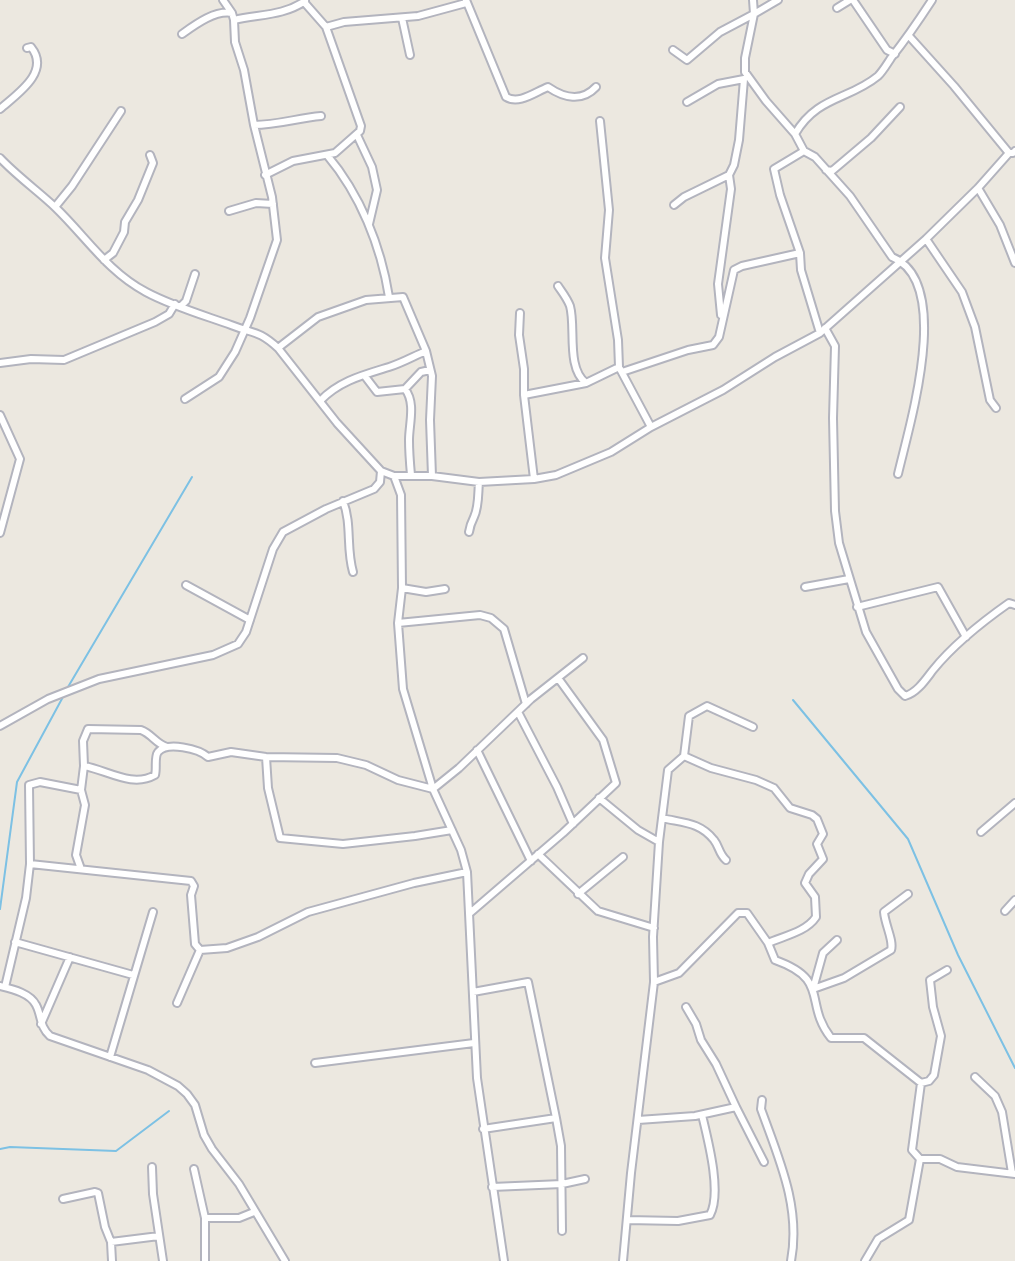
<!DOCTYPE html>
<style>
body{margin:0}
canvas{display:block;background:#ece8e0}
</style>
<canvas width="1015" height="1261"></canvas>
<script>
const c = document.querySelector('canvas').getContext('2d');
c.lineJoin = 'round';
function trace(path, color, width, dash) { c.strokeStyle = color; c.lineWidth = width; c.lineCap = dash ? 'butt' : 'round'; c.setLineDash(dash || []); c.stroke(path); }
trace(new Path2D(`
 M68,687L192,477
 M793,700L908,839L958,955L1015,1068
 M0,909L17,782L64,695
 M0,1149L10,1147L116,1151L169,1111`), '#7dc1e4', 2);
const street = new Path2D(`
 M466,0L506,97C519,105 535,92 548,87C564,98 582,102 596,87
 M753,0L754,14L778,0
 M853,0L887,50L895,54
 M304,2L326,27L344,22L418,16L466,3
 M837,8L850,0
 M402,18L410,55
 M234,20C260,14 283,16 305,1
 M182,34C196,24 215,10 232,13
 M909,36L954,86L1009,153
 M673,50L687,60L720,32L754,14L745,58V72L766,101L795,134L804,151L815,157L850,196L892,257C954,282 909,426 898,474
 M0,109C17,94 51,72 31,47L27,48
 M600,121L609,210L605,258L618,340L619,367
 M254,125C277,125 298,118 321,116
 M795,134C817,96 849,100 878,76C883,71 887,64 891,58C906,39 919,20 932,0
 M357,135L372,167L377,190L369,224
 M327,155C360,194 381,246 389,297
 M0,158C17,176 38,191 56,208C86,237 108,272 146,292C172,306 203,315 231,325C254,334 258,330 278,348L337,423L381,471L394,476H432L479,482L534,479L556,475L611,452L651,427L723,390L775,357L820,333L926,239L978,188L1009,153H1013L1015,151
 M826,170L832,171L871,138L900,107
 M265,175L293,161L335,153L360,131L361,126L326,27
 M978,188L1000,225L1015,263
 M674,205L684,197L729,175L734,165L739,140L744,79L718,84L687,102
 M55,207L72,186L121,111
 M229,211L256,203L273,204
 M926,239L962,292L975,327L990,400L996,408
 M800,253L801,270L820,333
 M104,260L113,253L124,232L125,222L138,200L153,163L150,155
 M558,286C562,292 567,298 570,306C576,327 566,368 586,383L619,367L651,427
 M181,306L186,301L195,274
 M520,313L519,335L524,369V395L534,479
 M721,315L718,284L731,189L729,175
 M825,328L835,346L833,418L835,511L839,543L866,632L898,689L905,696C917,693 926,679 933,670C954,644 982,622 1009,603L1015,605
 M278,348L318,317L366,300L403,297L426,351L432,376L430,420L432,476
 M0,363L31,359L64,360L155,322L169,314L175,304
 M622,372L688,350L713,345L719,337L734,270L742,266L800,253L780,195L774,169L804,151
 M364,375L377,392L405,389C416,403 409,424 409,440C409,452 410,464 411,475
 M405,389L421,372L430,370
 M524,395L586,383
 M185,399L219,377L235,352L250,318L277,240L272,197L254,125L244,70L235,42L234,20L232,13L223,0
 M320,401C339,381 363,375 389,367C402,363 414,356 426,351
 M0,415L20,459L0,533
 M394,476L401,495L402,588L398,623L403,689L433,789L461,850L467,872L477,1078L504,1261
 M343,501C352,524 346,548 353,572
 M469,532C470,525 471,523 474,517C479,507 478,492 479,482
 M186,585L250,620
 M805,587L849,579
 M402,588L426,592L445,589
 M857,607L938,587L966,637
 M398,623L480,615L491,618L504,629L526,704
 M518,712L557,787L573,824
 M0,726L48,699L99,679L213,655L238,644L246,632L273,549L283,532L326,509L374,489L380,482L381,471
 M477,750L531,861
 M684,756L711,768L756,780L774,788L790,808L812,815L817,819L823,834L817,844L823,859L809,874L805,883L815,897L816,917C806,932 784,936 768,943
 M266,757L268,788L280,838L343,844L415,836L452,830
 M84,766C107,770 132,788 155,775C157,769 154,757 158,752C167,741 199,749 208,757L231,752L266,757L337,758L366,765L398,780L433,789L459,768L531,699L583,658
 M599,798L638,830L659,842
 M662,818C683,823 700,822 714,840C719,846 719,854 726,860
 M981,832L1015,803
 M538,854L598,911L654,928
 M30,864L191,881L194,886L191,895L195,944L200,950L227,948L258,937L308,912L414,883L467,872
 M81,869L76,855L85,805L81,790L84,766L83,741L88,729L141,730C152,734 156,744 167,747
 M578,894L623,857
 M1005,911L1015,900
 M470,913L563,833L616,783L603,740L558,678
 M837,940L823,953L813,989L844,978L891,950C894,941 885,925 884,912L908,894
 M15,942L133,975
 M654,982L679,973L738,913H747L768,943L775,960C831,980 803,1002 831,1038H864L921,1083L912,1150L920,1159
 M0,986C12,989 30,993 36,1005C42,1016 39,1026 50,1036L148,1070L178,1086L187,1094L195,1105L204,1135L212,1149L239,1184L285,1261
 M5,987L26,898L30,864L29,785L40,782L81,790
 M473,992L528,982L556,1118
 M177,1003L200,950
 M686,1007L696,1024L701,1040L716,1064L736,1107
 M41,1024L70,957
 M110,1057L153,912
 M315,1063L474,1043
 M975,1077L995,1096L1002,1112L1012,1173
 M921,1083L929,1081L934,1075L941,1036L933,1007L930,980L947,970
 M762,1100L761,1109C779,1159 801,1207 791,1261
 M638,1120L695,1116L736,1107L764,1162
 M483,1129L556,1118L561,1146L562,1231
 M152,1167L153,1194L163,1261
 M194,1169L205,1218V1261
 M492,1187L562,1184L585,1179
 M63,1199L95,1192L98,1193L105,1227L111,1242L112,1261
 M205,1218H239L254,1212
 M627,1220L678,1221L710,1215C722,1193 708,1140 702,1115
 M111,1242L159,1236
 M623,1261L631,1173L654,982L653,937L659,842L668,770L684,756L689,716L707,706L753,727
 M865,1261L878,1239L909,1220L920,1159H940L957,1167L1015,1174`);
trace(street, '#b3b4be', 10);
trace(street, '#fff', 6);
</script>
